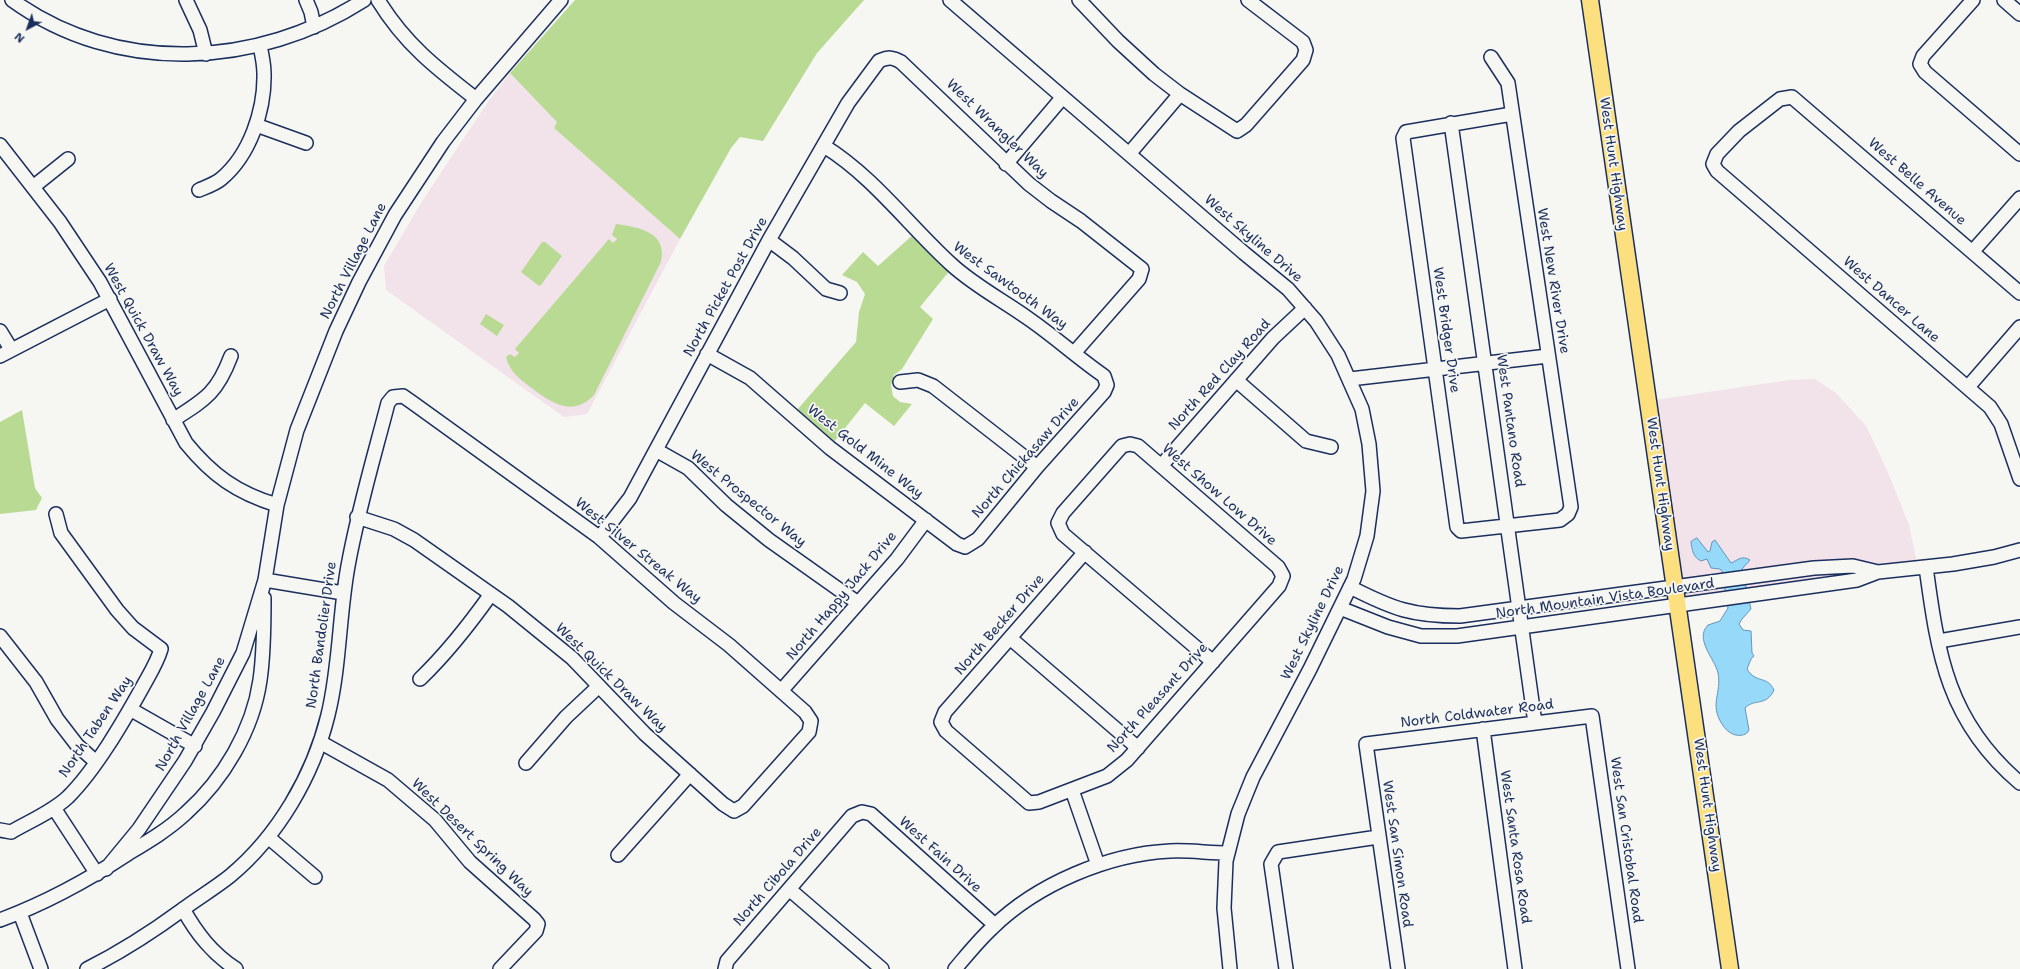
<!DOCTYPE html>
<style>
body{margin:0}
#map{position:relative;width:2020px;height:969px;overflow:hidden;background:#f6f6f2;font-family:"Shantell Sans",sans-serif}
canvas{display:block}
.north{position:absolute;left:8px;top:8px;width:40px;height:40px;-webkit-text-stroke:3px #f6f6f2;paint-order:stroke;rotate:221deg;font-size:11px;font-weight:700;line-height:16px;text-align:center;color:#1b2f5e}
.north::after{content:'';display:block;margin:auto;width:14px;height:18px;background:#1b2f5e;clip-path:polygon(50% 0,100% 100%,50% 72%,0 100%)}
</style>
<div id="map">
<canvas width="2020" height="969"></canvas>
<div class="north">N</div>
</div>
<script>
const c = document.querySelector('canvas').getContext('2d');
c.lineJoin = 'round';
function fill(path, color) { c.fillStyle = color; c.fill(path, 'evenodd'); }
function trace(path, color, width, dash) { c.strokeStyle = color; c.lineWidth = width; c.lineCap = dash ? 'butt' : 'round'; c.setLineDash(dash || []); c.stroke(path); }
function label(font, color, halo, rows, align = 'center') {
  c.font = font + ' "Shantell Sans",sans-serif'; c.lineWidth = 3.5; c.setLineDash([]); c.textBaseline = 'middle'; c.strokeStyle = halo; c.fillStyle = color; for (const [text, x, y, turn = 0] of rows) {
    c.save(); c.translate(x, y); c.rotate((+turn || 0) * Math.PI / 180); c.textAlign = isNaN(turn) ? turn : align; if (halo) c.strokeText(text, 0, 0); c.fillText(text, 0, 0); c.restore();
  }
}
fill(new Path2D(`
 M510,73L558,122L554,128L680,239L587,414L564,417L386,290L384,266L421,203L454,153L488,102Z
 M1815,379L1836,393L1866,426L1887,470L1909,525L1918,568L1840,574L1678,599L1648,401L1789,380Z`), '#f2e3ea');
fill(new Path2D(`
 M575,0H864L817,53L763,141L740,137L731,148L680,239L554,128L557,122L510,73Z
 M616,224C638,227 668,232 661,262L594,395C573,417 553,404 533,389C520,379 510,373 506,357L510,354L515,357L519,353L515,349L609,239L613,243L617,239L612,235Z
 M914,234L951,269L920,307L933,319L902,369L894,375L891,385L893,396L900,402L912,404L894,426L865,403L834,442L797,410L856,342L859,312L865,294L857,282L842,275L863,252L878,266Z
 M542,242H545L562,256L541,285L539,286L521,272Z
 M486,314L504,325L497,336L480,324Z
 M22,410L35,488L42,498L36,510L0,514V422Z`), '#b9da93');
const water = new Path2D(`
 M1697,538L1708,552L1710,551L1712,542L1715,540L1731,563C1738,560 1742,555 1750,560L1742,569L1751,609L1742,619L1739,624L1743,630L1751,631L1752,653L1754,656L1751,659L1747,669C1756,684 1767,675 1774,690C1766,707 1755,698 1745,708L1749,730C1747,735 1741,736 1736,735C1730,734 1725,729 1722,724C1709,704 1722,693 1718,673C1715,659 1694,639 1708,625L1720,621L1728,608L1722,571L1720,569L1711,568L1707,559L1701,561C1693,557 1692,550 1691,542Z`);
fill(water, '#97d9f9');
trace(water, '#6595bb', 1);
const minor = new Path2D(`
 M12,0C117,76 258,68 364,0
 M186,0L200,30L206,54
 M306,0L311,12L314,27
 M378,0C405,44 436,68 476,99
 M950,0L1244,253L1288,289L1316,321L1338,355L1362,409L1369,444L1373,491L1367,536L1354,579L1310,669L1253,777L1238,814L1226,861L1224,908L1230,969
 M1079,0L1118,41L1154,74L1180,94L1237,131L1246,125L1303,60L1306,50L1303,42L1248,0
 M1973,0L1923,56L1920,64L1925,72L2020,154
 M2004,0L2020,14
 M1491,57L1508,83L1571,507L1568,514L1560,520L1461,531L1457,527L1403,138L1406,132L1512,114
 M1451,123L1535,723
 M256,125L306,143
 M0,145L60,222L100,282L186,443C212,475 237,493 277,505
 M1129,154L1180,94
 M1006,164L1062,98
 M33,187L68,159
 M199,190C206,187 215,184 221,179C250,155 265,110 264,73C264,64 262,55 260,46
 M769,240L793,258L826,289L840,293
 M1973,251L2020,198
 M2020,293L1792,97L1780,99L1739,131L1717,154L1713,164L1717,171L1990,407L2001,424L2020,479
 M0,331L11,349
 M707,354L750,378L830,448L957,544L965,547L978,539L1037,467L1104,392L1107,385L1104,376C1078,358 1055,337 1029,319C1004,301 975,286 952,265C909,226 874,177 824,146
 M0,356L110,299
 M1350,379L1548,356
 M1236,380L1306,441L1331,447
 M900,382L918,380L933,386L1037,467
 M1968,387L2020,327
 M173,420C206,399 217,393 231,356
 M656,450L688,468L726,505L769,540L858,603
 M1161,466L1273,338L1305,308
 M600,537L630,498L769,240L848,103L879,61C889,57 892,57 901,62L1029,184L1051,201L1081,221L1142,269L1139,279L1074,353
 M1085,552L945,712L941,722L946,731L1029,803L1039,802L1107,776L1127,760L1279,586L1283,576L1278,567L1138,446L1130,444L1122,446L1063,513L1058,523L1063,534L1213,662
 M1926,567C1938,656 1948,722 2020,783
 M265,580L343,593
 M1350,587C1393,609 1412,616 1460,616L1814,568L1853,566L1878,572
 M1340,608L1388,627L1421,636H1457L1857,580L1878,572L1953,564L1994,557L2020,550
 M0,636L36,682L57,719L77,745L96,762
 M1010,638L1138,748
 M1939,641L2020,627
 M420,679C447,653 469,625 491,594
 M781,691L897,559L926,520
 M130,709L195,746
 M1483,729L1515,969
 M320,742L388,780L435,820L470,862L534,919L538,924L536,931L500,969
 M526,763L566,717L599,686
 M1072,790L1098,865
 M54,808L97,874
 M0,830L11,832C30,821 52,812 68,797C96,769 123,722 142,688C149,675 157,663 161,649L133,628L117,610L61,533L56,514
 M268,837L315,877
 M618,855L690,774
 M106,869L139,829L185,761L213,712L243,653L265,580L277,505L297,430L336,331L359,282L395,215L443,142L476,99L561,0
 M789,889L882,969
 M183,909C197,934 212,953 236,969
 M20,913L41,969
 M0,920C46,903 88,880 129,853C149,841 169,829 186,813C223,780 253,730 260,680C264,653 264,625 264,598
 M87,969C121,952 152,932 182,910C198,898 215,888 230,876C278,836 313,776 328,715C340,666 339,615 348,566C358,510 374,457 388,403L393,397L403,396L413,403L599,537L674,603L729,645L805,712L811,721L809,732L743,806L734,811L723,804L645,734L572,658L508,606L414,540L394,529L357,517
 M725,969L727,961L852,816L862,812L871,814L995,925
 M955,969C967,955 979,940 992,928C1037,884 1108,854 1170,851C1189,850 1209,853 1228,853
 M1286,969L1271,864L1278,852L1378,837
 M1398,969L1366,744L1592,716L1628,969`);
const major = new Path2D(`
 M1590,0L1730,969`);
trace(minor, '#1b2f5e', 16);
trace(major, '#1b2f5e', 19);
trace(minor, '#f6f6f2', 13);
trace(major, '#fce080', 16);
label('14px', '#1b2f5e', '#f6f6f2', [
 ["West Wrangler Way",997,129,44],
 ["West Hunt Highway",1613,164,82],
 ["West Belle Avenue",1917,182,41],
 ["West Skyline Drive",1253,239,41],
 ["North Village Lane",354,261,-63],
 ["West New River Drive",1553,281,81],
 ["West Sawtooth Way",1010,286,36],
 ["North Picket Post Drive",726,287,-61],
 ["West Dancer Lane",1891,300,41],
 ["West Quick Draw Way",143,330,61],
 ["West Bridger Drive",1446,330,82],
 ["North Red Clay Road",1220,375,-48],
 ["West Pantano Road",1510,421,82],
 ["West Gold Mine Way",865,452,38],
 ["North Chickasaw Drive",1026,458,-49],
 ["West Hunt Highway",1660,484,82],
 ["West Show Low Drive",1219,495,41],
 ["West Prospector Way",748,499,39],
 ["West Silver Streak Way",638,551,39],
 ["North Happy Jack Drive",842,596,-50],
 ["North Mountain Vista Boulevard",1605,599,-8],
 ["West Skyline Drive",1313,623,-64],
 ["North Becker Drive",1000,625,-49],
 ["North Bandolier Drive",322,635,-82],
 ["West Quick Draw Way",611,678,44],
 ["North Pleasant Drive",1158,698,-48],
 ["North Village Lane",191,714,-61],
 ["North Coldwater Road",1477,714,-7],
 ["North Taben Way",96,727,-56],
 ["West Hunt Highway",1707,805,82],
 ["West Desert Spring Way",472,838,44],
 ["West San Cristobal Road",1626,840,82],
 ["West Santa Rosa Road",1515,847,82],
 ["West San Simon Road",1397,854,82],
 ["West Fain Drive",940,855,42],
 ["North Cibola Drive",778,877,-49]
]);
</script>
